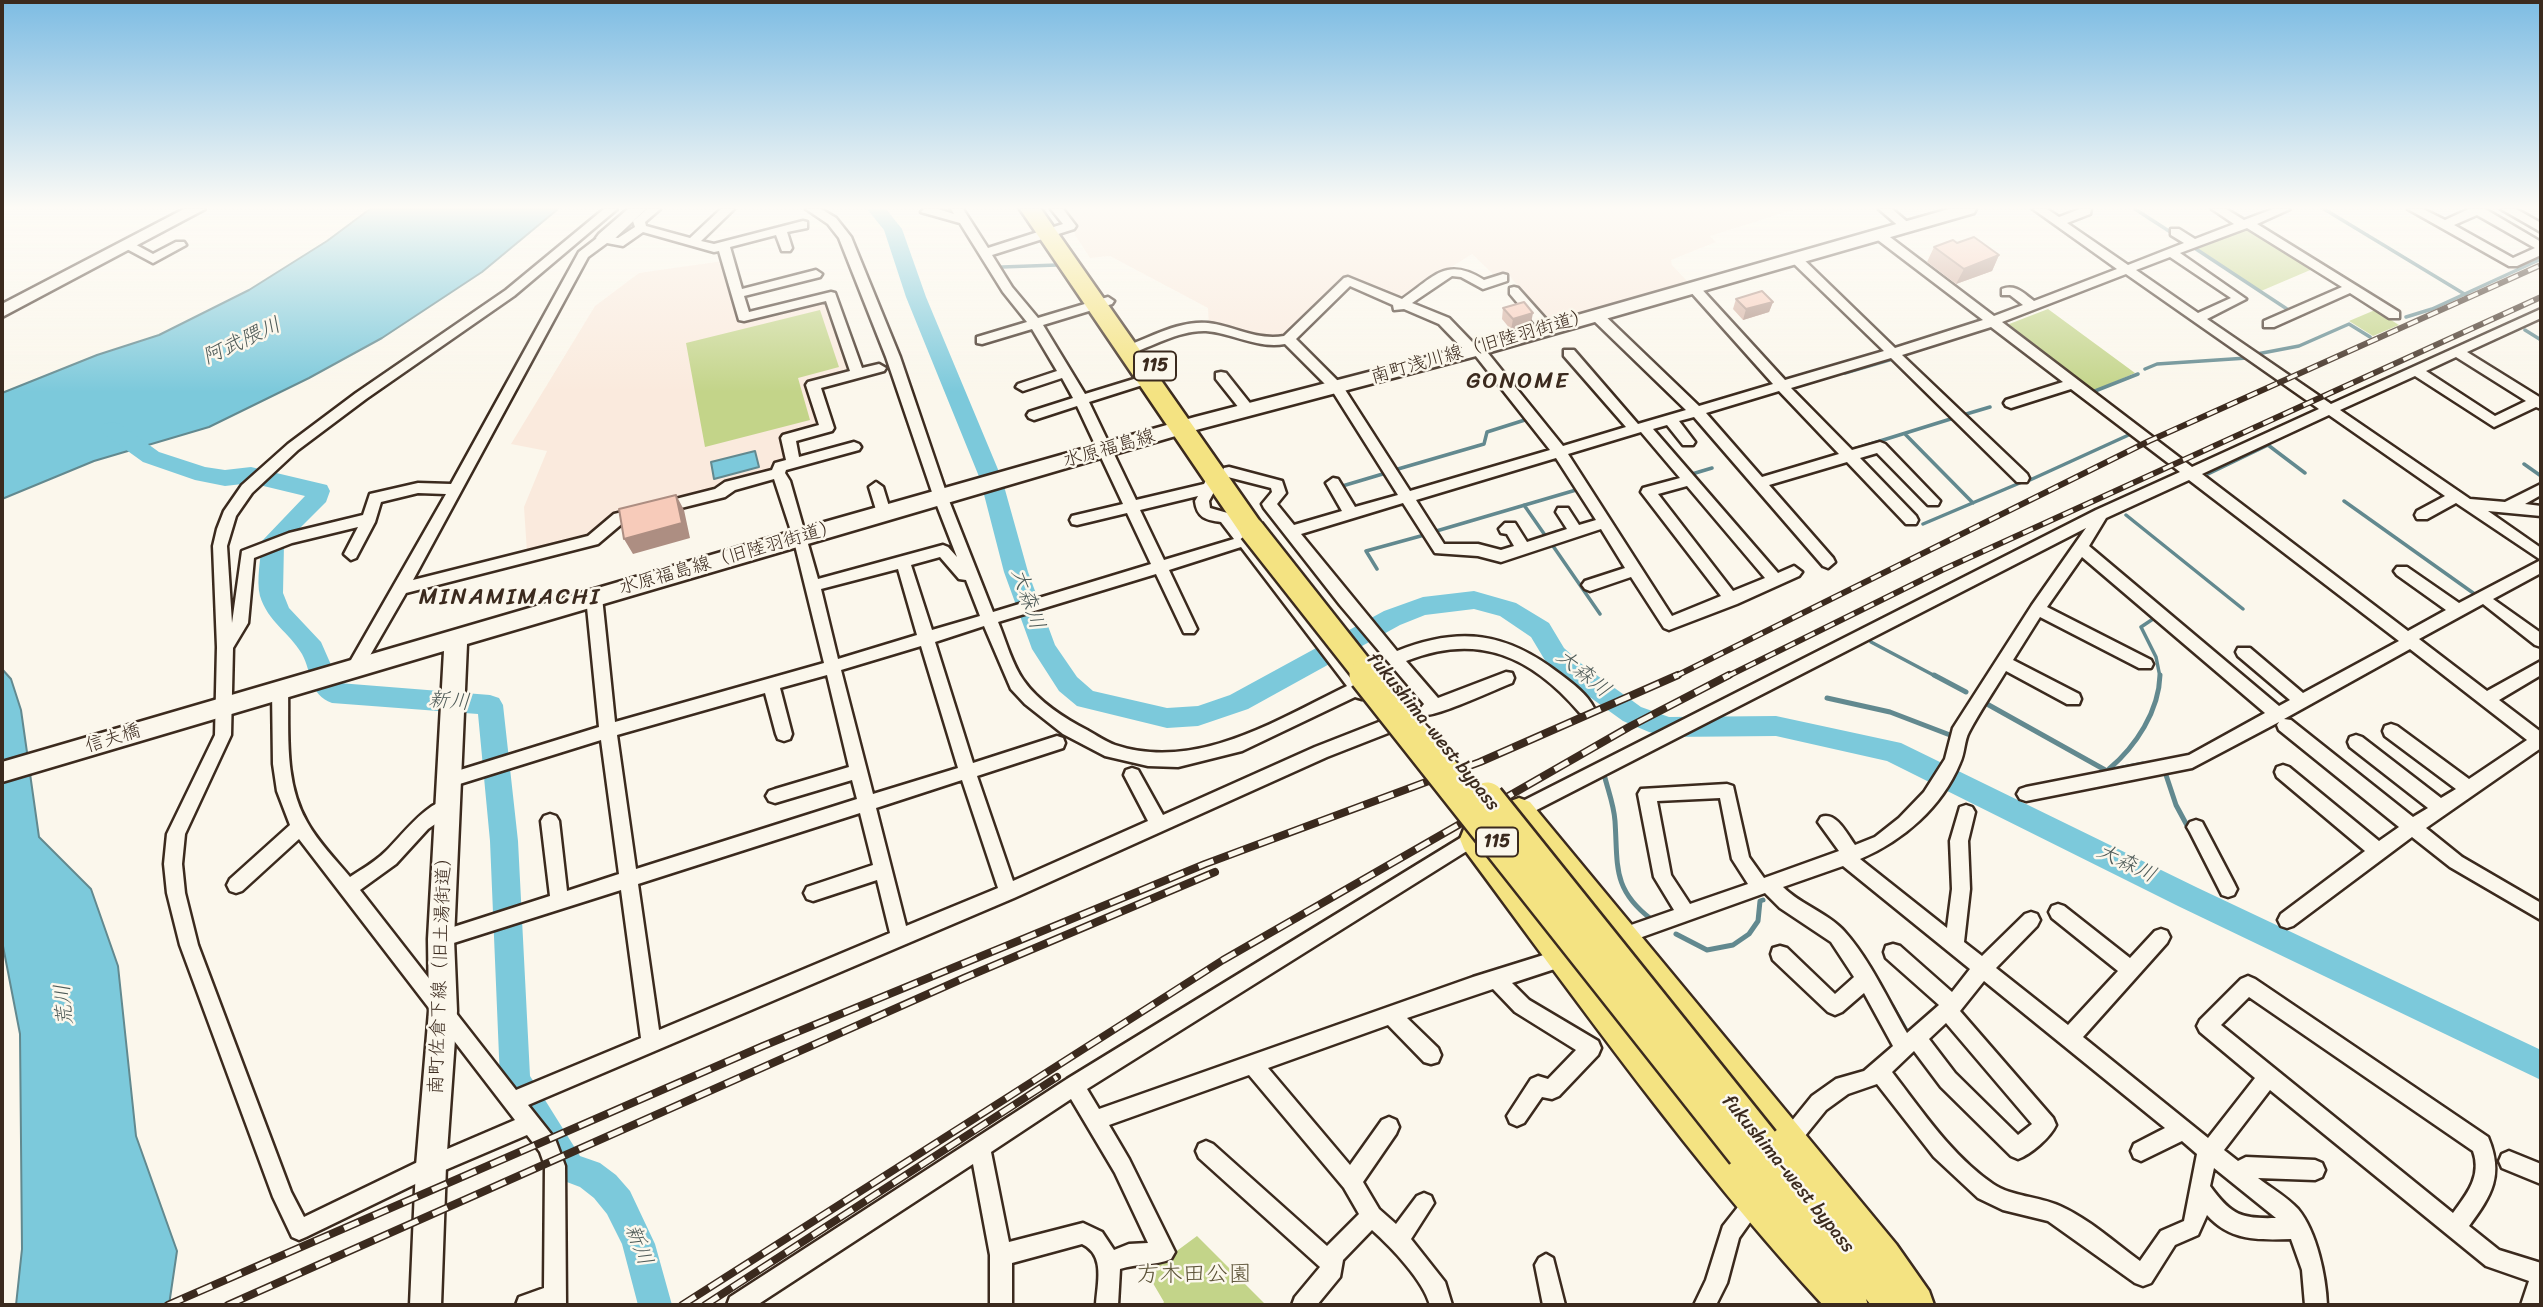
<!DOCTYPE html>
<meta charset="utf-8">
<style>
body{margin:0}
#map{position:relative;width:2543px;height:1307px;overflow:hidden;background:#fbf7ec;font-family:Sriracha,sans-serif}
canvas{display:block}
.frame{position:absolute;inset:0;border:4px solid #3b2a1e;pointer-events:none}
</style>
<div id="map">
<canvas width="2543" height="1307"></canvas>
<div class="frame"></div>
</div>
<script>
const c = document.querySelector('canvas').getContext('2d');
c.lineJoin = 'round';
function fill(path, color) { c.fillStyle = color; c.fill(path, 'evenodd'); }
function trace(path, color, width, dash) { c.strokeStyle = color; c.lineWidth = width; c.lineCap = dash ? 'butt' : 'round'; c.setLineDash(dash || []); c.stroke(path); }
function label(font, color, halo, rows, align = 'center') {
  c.font = font + ' Sriracha,"Klee One",sans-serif'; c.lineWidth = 5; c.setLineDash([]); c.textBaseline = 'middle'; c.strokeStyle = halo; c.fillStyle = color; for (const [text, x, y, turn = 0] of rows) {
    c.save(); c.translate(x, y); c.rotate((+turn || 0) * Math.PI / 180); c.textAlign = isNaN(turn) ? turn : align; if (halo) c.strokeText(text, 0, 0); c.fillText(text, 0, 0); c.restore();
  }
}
fill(new Path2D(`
 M1064,209H1796L1710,236L1716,242L1671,260L1672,265L1689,283L1556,322L1542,317L1509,275L1498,279L1472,254L1402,298L1343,280L1285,338H1259L1209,327L1208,308L1110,256L1090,258L1075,235L1074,222Z
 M723,261L740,324L826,303L847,370L804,381L817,427L781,437L787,460L768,472L717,490L614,516L593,536L527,552L524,507L547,451L511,444L595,306L639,273Z`), '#faeadd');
fill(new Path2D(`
 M2251,228L2315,268L2261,291L2197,249Z
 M2048,309L2135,373L2091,392L2004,326Z
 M820,310L839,367L798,378L810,420L705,447L686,343Z
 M2375,310L2399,325L2373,336L2349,321Z
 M1197,1236L1266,1305H1162L1164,1302L1147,1273Z`), '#c3d489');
const water = new Path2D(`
 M370,209H558L482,272L382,338L309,378L209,427L94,461L2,499V393L97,355L159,335L249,290L327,241Z
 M755,451L759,467L714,479L711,462Z
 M2,669L11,679L21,710L39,837L91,889L118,966L136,1136L177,1251L169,1305H16L22,1249L20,1034L2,941Z`);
fill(water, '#7cc9db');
trace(water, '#62898f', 2);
trace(new Path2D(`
 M2135,209L2175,235
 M2324,209L2466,295
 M2196,249L2290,311
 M1002,267L1057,265
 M2406,317L2432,309L2541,259
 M2525,330L2541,340
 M2257,354L2299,346L2349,324L2370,337
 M2145,369L2157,364L2247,358
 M1845,373L1896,358
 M2090,393L2138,374
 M1963,415L1990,407
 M1905,434L1973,503
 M1851,450L1957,417
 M2524,464L2541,476
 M1398,469L1484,444L1487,432L1528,419
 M1692,474L1712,468
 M2208,474L2268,445L2305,473
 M2030,480L2133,433
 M1339,487L1386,473
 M2344,501L2476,595
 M1524,505L1547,538
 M2126,515L2243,609
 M1923,524L2022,482
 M1433,532L1576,490
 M1553,546L1600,614
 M1377,569L1366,551L1428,534
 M2156,617L2141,627L2156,657L2160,677
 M1871,642L1937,677`), '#62898f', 3.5);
trace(new Path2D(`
 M1934,675L1966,692
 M1827,698L1890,712L1950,735
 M1987,704L2107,771L2143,764
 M2109,769C2136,746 2159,711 2160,675
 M2166,775L2176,805L2190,831
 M1605,778C1609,793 1614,806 1615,821C1618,866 1612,889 1651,919
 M1676,934L1707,950L1733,945L1749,934L1758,921L1760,901L1763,900
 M1892,1006L1908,1034`), '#62898f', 5);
fill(new Path2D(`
 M867,209H886L902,229L926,297L1002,479L1028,572L1055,645L1077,677L1093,691L1167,708L1198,706L1230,695L1384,611L1423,597L1474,591L1516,603L1549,623L1564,648L1584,666L1641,707L1669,717L1776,716L1901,743L2198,888L2541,1050V1080L2178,906L1887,761L1776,736L1669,737L1649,732L1623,721L1566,680L1546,662L1531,637L1500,616L1474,609L1425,615L1400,625L1248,709L1198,726L1167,728L1077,706L1059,691L1032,649L1004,572L980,479L906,297L884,230Z
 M112,422L120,424L159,452L205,467L225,470L251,467L327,485L330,491L326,502L284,544L283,593L289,608L321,642L339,683L490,695L499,698L503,705L518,841L530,1076L580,1156L600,1163L616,1175L630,1191L655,1244L672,1305H638L622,1244L607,1214L594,1198L580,1187L559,1179L500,1080L490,841L478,714L332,703C309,695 312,672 302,654C289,632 268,622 260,596C256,580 261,557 262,541L305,496L251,483L225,486L195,480L143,462L104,434L101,429L104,424Z`), '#7cc9db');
const street = new Path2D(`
 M604,209H617L514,296L366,399L298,450L252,493L236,516L227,546L232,623L242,551L289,533L363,515L370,494L418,483L451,484L579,252L601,235L618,238L635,227L633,221L647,209H660L645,222L646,226L690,238L721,209H734L701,241L714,244L803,221L807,222V228L787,232L792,248L790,251H782L776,235L730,247L742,289L816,270L822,274L820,277L744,296L749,312L831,292L835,293L862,368L879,364L886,368L884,371L821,388L834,428L832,431L796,441L799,457L854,442L859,444L861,447L859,450L786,470L785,473L790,481L818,579L943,545L948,547L957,557L934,498L886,357L839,238L828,224L806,209H821L836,218L851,237L900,357L948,498L993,612L1151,564L1127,513L1077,525L1072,524L1070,520L1072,516L1123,504L1077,406L1034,420L1029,418L1027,415L1029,412L1073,398L1062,378L1023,391L1016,387L1018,384L1057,371L1032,329L982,344L977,343V337L1027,322L1003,292L960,223L921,212L924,209H938L954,214L951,209H963L988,248L1063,224L1051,209H1063L1076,226L1074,229L992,255L1012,287L1038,318L1108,297L1114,301L1112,304L1043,325L1085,394L1147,375L1154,379L1152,382L1089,402L1136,500L1204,484L1209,475H1219L1221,479L1209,501L1210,508L1231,514L1370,693L1368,698L1362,699L1355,697L1242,751L1178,767L1148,766L1105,756L1063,734L1025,704L1011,689L984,626L935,642L973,763L1057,736L1063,738L1065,743L1063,748L977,776L1013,881L1148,821L1124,775L1126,770L1132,768L1138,770L1163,815L1315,747L1389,718H1401L1403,723L1401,728L1327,757L1014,898L528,1105L555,1139L565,1166L566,1305H516L519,1297L544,1288L545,1166L540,1152L527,1135L438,1173L306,1237L299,1240L292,1237L273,1197L180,945L167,893L164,864L167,834L215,735L217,647L213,546L217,529L224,511L242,485L288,444L356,393L506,290ZM643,232L714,252L719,251L739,320L744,321L826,301L850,371L808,382L806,385L819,425L783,435L781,438L786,460L775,463L772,470L725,482L715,489L656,504L654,508L661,513L725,497L735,490L774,479L793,537L824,663L615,722L602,597L594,591L586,597L599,727L444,775L442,780L444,785L450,787L601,740L619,874L567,891L559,821L556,816L550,814L544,816L541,821L550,896L441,931L435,933L432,939L435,945L441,947L621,890L641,1038L516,1090L360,890L396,864L428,829L454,811L457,806L454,801C433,793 400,838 386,851C375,862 362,869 350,877C336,860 318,842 307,822C284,782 289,734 288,690L286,685H274L272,690L273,764L277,791L290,825L230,879L227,885L230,891L236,893L242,891L299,839L515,1120L424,1159L304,1217L291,1192L198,945L185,893L182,864L185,834L231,735L233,648L248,623L254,558L292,543L358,527L344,554L351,560L356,558L375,522L381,502L418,493L446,494L347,667L349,671H361L406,593L598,544L624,522L644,517L646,513L644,509L639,508L614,514L588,536L413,580L588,257L607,243L623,246ZM1198,496L1195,501C1197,518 1206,520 1221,522L1234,539L1164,560L1140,510ZM1241,547L1347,686C1277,720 1196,772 1115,745C1106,742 1096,735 1087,730C1065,719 1038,701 1024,681C1012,665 1006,641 998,622L1156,574L1184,633H1194L1197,629L1169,570ZM940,557L959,579L966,580L980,616L932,630L911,565ZM898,569L917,635L838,659L821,589ZM921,646L958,768L873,794L841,670ZM827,675L849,767L775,789L769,791L766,796L769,801L775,803L852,780L857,799L636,869L617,735L765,693L776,734L778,739L784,741L790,739L792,734L780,688ZM962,780L998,888L906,926L876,808ZM860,813L873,865L807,887L804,893L807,899L813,901L877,880L890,933L659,1030L638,884Z
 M1879,209H1892L1912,226L1910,229H1902Z
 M2033,209H2047L2059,217L2080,209H2091L2090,214L2067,223L2128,265L2184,243L2171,235V229H2179L2195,239L2234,224L2212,209H2226L2244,220L2273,209H2290L2257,224L2399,312V318H2389L2350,293L2274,327H2264V321L2342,287L2247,228L2180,253L2246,299L2207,319L2331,404L2541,309V318L2467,352L2541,398V409L2536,407L2494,427L2415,376L2340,410L2470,499L2505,502L2541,484V495L2525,504L2541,506V516L2488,511L2541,548V573L2493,599L2541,633V647L2535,645L2483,604L2419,639L2487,691L2541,661V675L2499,700L2541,732V748L2426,828L2462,857L2541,903V920L2450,867L2412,837L2293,926L2287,928L2281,926L2278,920L2281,914L2365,851L2277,777L2275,772L2277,767L2283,765L2289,767L2379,841L2399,827L2279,730L2277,725L2279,722L2192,768L2026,801L2020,799L2017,794L2020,789L2026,787L2189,755L2265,713L2082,557L2047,607L2151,660L2153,664L2151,668H2139L2040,617L2013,660L2079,694L2081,699L2079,704H2067L2006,671C1994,691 1980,711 1969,732C1964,741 1965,753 1960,763C1942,807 1903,841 1860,859L1947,928L1952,889L1950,841L1960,807L1966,805L1972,807L1975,812L1968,841L1970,889L1964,942L1982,956L2025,914L2031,912L2037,914L2040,920L2037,926L1996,968L2068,1025L2118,971L2052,918L2049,912L2052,906L2058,904L2064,906L2130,958L2155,931L2161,929L2167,931L2170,937L2167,943L2083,1037L2208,1138L2255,1078L2200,1032L2197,1026L2200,1020L2241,979L2248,976L2255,979L2488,1137C2504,1175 2492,1195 2469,1226L2499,1250L2541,1263V1305H2521L2529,1281L2486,1266L2270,1090L2224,1150L2238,1161L2246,1157L2315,1160L2322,1163L2325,1170L2322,1177L2315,1180L2258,1178C2271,1188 2287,1197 2298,1209C2317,1232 2326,1277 2327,1305H2305L2302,1270L2291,1239C2258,1240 2230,1241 2207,1215L2198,1235L2175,1245L2151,1283L2143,1286L2135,1283L2048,1221L2003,1210L1978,1198L1934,1157L1877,1084L1848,1094L1826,1110L1796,1147L1789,1150L1782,1147L1779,1140L1782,1133L1812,1096L1836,1079L1864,1071L1893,1046L1864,993L1842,1012L1835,1015L1828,1012L1773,960L1771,954L1773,948L1780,946L1787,948L1835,994L1854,977L1831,942L1780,908L1765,893L1617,946L1611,944L1608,938L1611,932L1674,910L1654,877L1638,794L1641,789L1727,784L1733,786L1749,857L1764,878L1839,851L1818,822L1821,817C1836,811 1847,834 1855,845L1875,837L1899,818L1924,792L1945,759L1953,728L2032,605L2086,528L1521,818L1515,820L1509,818L1506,813L1509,808L2096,510L2180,472L2071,389L2011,408L2006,406L2004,403L2006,400L2063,382L1991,327L1902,355L2027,474L2029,478L2027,482H2017L1891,358L1791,388L1852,450L1880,442L1885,444L1940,501L1938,505H1928L1877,453L1860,458L1916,516L1918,520L1916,524H1906L1847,462L1769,485L1833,558L1835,562L1828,568L1823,566L1694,417L1679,421L1695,442L1693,445H1683L1667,425L1653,429L1778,573L1794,566L1802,572L1799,576L1737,604L1669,630L1664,628L1631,577L1590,591L1585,589L1582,585L1585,581L1625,568L1601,529L1501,562L1478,556L1435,553L1403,503L1301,534L1397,651C1460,626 1506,632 1560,674C1572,683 1587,694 1594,708L1592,713H1580C1531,656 1478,632 1406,661L1438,698L1506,672L1512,673L1514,678L1512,683C1496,689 1433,719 1421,715L1419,710L1424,704L1340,605L1264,508L1262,504L1272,492L1271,488L1224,476L1222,472L1224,468L1229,467L1282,481L1286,493L1277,504L1294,525L1342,511L1326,483L1333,478L1338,479L1355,507L1398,495L1333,392L1285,344C1257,349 1233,333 1206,331C1178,330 1153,347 1128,354L1121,350L1123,347C1150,338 1179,320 1208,323C1234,326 1257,341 1284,336L1344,278L1348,277L1402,299C1434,277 1446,256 1484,280L1503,274L1507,275V281L1483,289L1461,277L1452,276L1412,303L1449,318L1476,346L1483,347L1563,446L1626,427L1564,356V350H1574L1638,424L1686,410L1591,318V312H1601L1699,406L1773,384L1689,290V284H1697L1785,380L1884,351L1791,261V255H1799L1895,348L1983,320L1874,237V231H1882L1994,316L2023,305L2010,295H2002V289C2016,284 2023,293 2034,301L2117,269ZM2170,257L2231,298L2198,313L2136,270ZM2126,274L2319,409L2192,467L2002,322ZM1350,286L1393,305L1394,310L1404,309L1439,324L1468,354L1475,355L1550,450L1410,491L1342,385L1296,339ZM2456,357L2526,401L2495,416L2426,371ZM1779,391L1839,454L1762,477L1706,413ZM2329,415L2445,496L2417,511L2415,515L2417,519H2427L2456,503L2541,560L2459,603L2407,567H2397L2394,571L2397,575L2446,610L2408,631L2202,474ZM1641,432L1680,478L1643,488L1641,492L1721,596L1672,616L1568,454ZM1556,458L1596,520L1579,525L1568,508H1558L1556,512L1567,529L1527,542L1515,523H1505L1499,529L1501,533L1507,534L1514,546L1501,550L1478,544H1444L1416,500ZM2189,480L2399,641L2303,693L2250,648H2238L2236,652L2238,656L2290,700L2279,706L2089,546L2106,518ZM1687,486L1765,578L1733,591L1658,494ZM2410,649L2527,740L2469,779L2397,726L2391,724L2385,726L2383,731L2385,736L2456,789L2441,798L2362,737L2356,735L2350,737L2348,742L2350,747L2428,808L2413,817L2291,720L2284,719ZM1720,798L1732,859L1748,884L1690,904L1671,875L1657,801ZM1843,866L1970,969L1952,992L1900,946L1893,944L1886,946L1884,952L1886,958L1939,1005L1907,1033C1888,1000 1870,960 1844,931C1828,913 1801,905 1783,887ZM1984,981L2165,1128L2134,1144L2131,1151L2134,1158L2141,1161L2182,1141L2197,1154L2184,1221L2161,1231L2140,1261C2114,1242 2089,1219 2060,1206C2038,1196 2012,1197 1993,1184C1952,1156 1922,1111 1892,1072L1914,1051L1941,1087L2011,1156L2018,1159C2031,1154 2050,1138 2056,1125L2053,1118L1960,1011ZM2249,997L2473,1151C2482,1176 2467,1194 2453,1213L2221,1025ZM1946,1023L2032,1124L2018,1135L1955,1073L1929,1039ZM2214,1168L2276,1218C2241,1219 2231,1215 2210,1186Z
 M2408,209H2423L2445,220L2469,209H2485L2541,242V255L2517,266H2509ZM2477,215L2535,248L2513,258L2454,225Z
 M2501,209H2516L2541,223V232Z
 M129,241L153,254L176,242H184L186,245L153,263L125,248V242Z
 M1514,287L1518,288L1552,326V332H1542L1510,294V288Z
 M1221,372L1226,373L1253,407L1255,410L1253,413H1243L1216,379V373Z
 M876,482L883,487L891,513L884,518L877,513L869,487Z
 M2196,820L2202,822L2234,883L2237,889L2234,895L2228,897L2222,895L2190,832L2187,827L2190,822Z
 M1480,826L1486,829L1489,834L1486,839L1087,1089L1099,1109L1473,977L1566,948L1573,951L1575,957L1573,963L1512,983L1529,1000L1598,1041L1601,1048L1598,1055L1559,1096L1552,1099L1542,1097L1524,1123L1517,1126L1510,1123L1507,1116L1531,1079L1538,1076L1548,1079L1576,1050L1515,1012L1493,989L1407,1018L1438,1048L1441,1055L1438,1062L1431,1064L1424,1062L1388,1025L1268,1068L1350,1165L1382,1120L1389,1117L1396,1120L1399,1127L1396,1134L1363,1182L1379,1209L1396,1224L1417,1196L1424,1193L1431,1196L1434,1203L1411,1239L1445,1282L1452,1305H1430C1423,1280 1392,1248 1372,1230L1343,1260L1340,1277L1317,1305H1292L1295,1297L1320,1267L1199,1158L1196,1151L1199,1144L1206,1141L1213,1144L1327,1246L1359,1214L1344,1188L1249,1075L1109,1125L1129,1159L1175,1252L1171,1259C1155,1266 1137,1263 1120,1269L1118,1305H1096C1097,1284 1106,1255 1082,1244L1012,1263V1305H990V1255L973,1164L757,1305H727L730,1297L1067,1079ZM1071,1099L1115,1173L1148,1243L1129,1244L1114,1250L1102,1232L1083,1223L1009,1242L991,1152Z
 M2509,1151L2541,1164V1184L2502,1168L2499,1161L2502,1154Z
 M1756,1190L1763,1193L1766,1200L1739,1238L1727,1283L1716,1305H1694L1706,1280L1723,1226L1749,1193Z
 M1546,1254L1553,1258L1565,1305H1543L1535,1265L1539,1258Z`);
const secondary = new Path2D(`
 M184,209H205L2,317V304Z
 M628,209H646L611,242H599L596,238L599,234Z
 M1949,209H1976L1974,213L1480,355L1196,430L467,644L454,939L457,1011L446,1166L441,1305H410L416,1166L429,1011L428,939L444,651L2,782V762L800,529L1195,417L1469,346Z`);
const highway = new Path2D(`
 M1020,209H1041L1261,523L1265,530L1261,537L1252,540L1243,537Z
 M1519,798L1530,802L1896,1244L1929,1291L1934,1305H1871L1866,1299L1868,1305H1823C1692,1163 1579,1004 1464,849L1460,839L1464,829L1475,826L1486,829L1731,1141L1747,1136L1749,1129L1755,1127L1508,820L1504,811L1508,802Z`);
trace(street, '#3b2a1e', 5);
trace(secondary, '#3b2a1e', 5);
trace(highway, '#3b2a1e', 5);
fill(street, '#fbf7ec');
fill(secondary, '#fbf7ec');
fill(highway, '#f4e382');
const railFar1 = new Path2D(`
 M1674,677L2149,441L2541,265
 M1726,677L1942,570L2541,297`);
const rail = new Path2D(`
 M168,1305L763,1046L1205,864L1480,762L1678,675
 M228,1305L964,978L1215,872
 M682,1305L1223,960L1629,727L1729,675
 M705,1305L1057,1077`);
trace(railFar1, '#3b2a1e', 6);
trace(rail, '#3b2a1e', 8);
trace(railFar1, '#fbf7ec', 3.5, [11]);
trace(rail, '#fbf7ec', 5, [16]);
const highwayBridgeFar1 = new Path2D(`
 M1252,530L1368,677`);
const highwayBridge = new Path2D(`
 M1366,675L1744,1153
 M1487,799L1762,1142`);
trace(highwayBridgeFar1, '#3b2a1e', 29, []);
trace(highwayBridge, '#3b2a1e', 38, []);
trace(highwayBridgeFar1, '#f4e382', 24);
trace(highwayBridge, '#f4e382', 33);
fill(new Path2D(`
 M1957,243L1999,255L1992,271L1956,284L1927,262L1934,247Z
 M1736,299L1773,302L1769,312L1743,320L1733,309Z
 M1503,308L1531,323L1511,330L1502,319Z`), '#d4afa0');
fill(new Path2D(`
 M1999,255L1992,271L1956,284L1964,269Z
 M1773,302L1769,312L1743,320L1746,309Z
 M1533,313L1531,323L1511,330L1513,319Z
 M676,495L684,510L690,538L633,554L624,539Z`), '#ad8e82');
const building = new Path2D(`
 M1974,237L1999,255L1964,269L1934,247L1953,240L1957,243Z
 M1762,291L1773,302L1746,309L1736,299Z
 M1524,302L1533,313L1513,319L1503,308Z
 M676,495L682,523L624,539L619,509Z`);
fill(building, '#f7cbba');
trace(building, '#ad8e82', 2);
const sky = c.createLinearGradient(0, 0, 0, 392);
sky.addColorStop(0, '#7dbce3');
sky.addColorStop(0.53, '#fdfbf6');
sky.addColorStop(1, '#fdfbf600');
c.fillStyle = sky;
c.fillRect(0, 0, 2543, 392);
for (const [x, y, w] of [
 [1155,366,42],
 [1497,842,42]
]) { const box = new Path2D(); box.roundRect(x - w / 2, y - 14.5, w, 29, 5); c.fillStyle = '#fbf7ec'; c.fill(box); trace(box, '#3b2a1e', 2); }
label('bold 18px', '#3b2a1e', null, [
 ["115",1155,366],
 ["115",1497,842]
]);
label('19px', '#3b2a1e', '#fbf7ec', [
 ["南町浅川線（旧陸羽街道）",1481,347,-16],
 ["水原福島線",1109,449,-16],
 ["水原福島線（旧陸羽街道）",729,558,-16],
 ["fukushima-west bypass",1433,732,51],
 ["信夫橋",113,739,-17],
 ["南町佐倉下線（旧土湯街道）",441,971,-88],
 ["fukushima-west bypass",1788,1174,51]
]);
label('italic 21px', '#4e5a57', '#fbf7ec', [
 ["阿武隈川",242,342,-25],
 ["大森川",1027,599,71],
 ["大森川",1583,674,39],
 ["新川",449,702,4],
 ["大森川",2126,864,26],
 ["荒川",65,1005,-95],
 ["新川",638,1245,69]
]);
c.letterSpacing = '2px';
label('23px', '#3b2a1e', '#fbf7ec', [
 ["GONOME",1518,382],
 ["MINAMIMACHI",510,598]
]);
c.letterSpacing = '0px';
label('23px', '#5d5439', '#fbf7ec', [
 ["方木田公園",1194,1275]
]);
</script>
